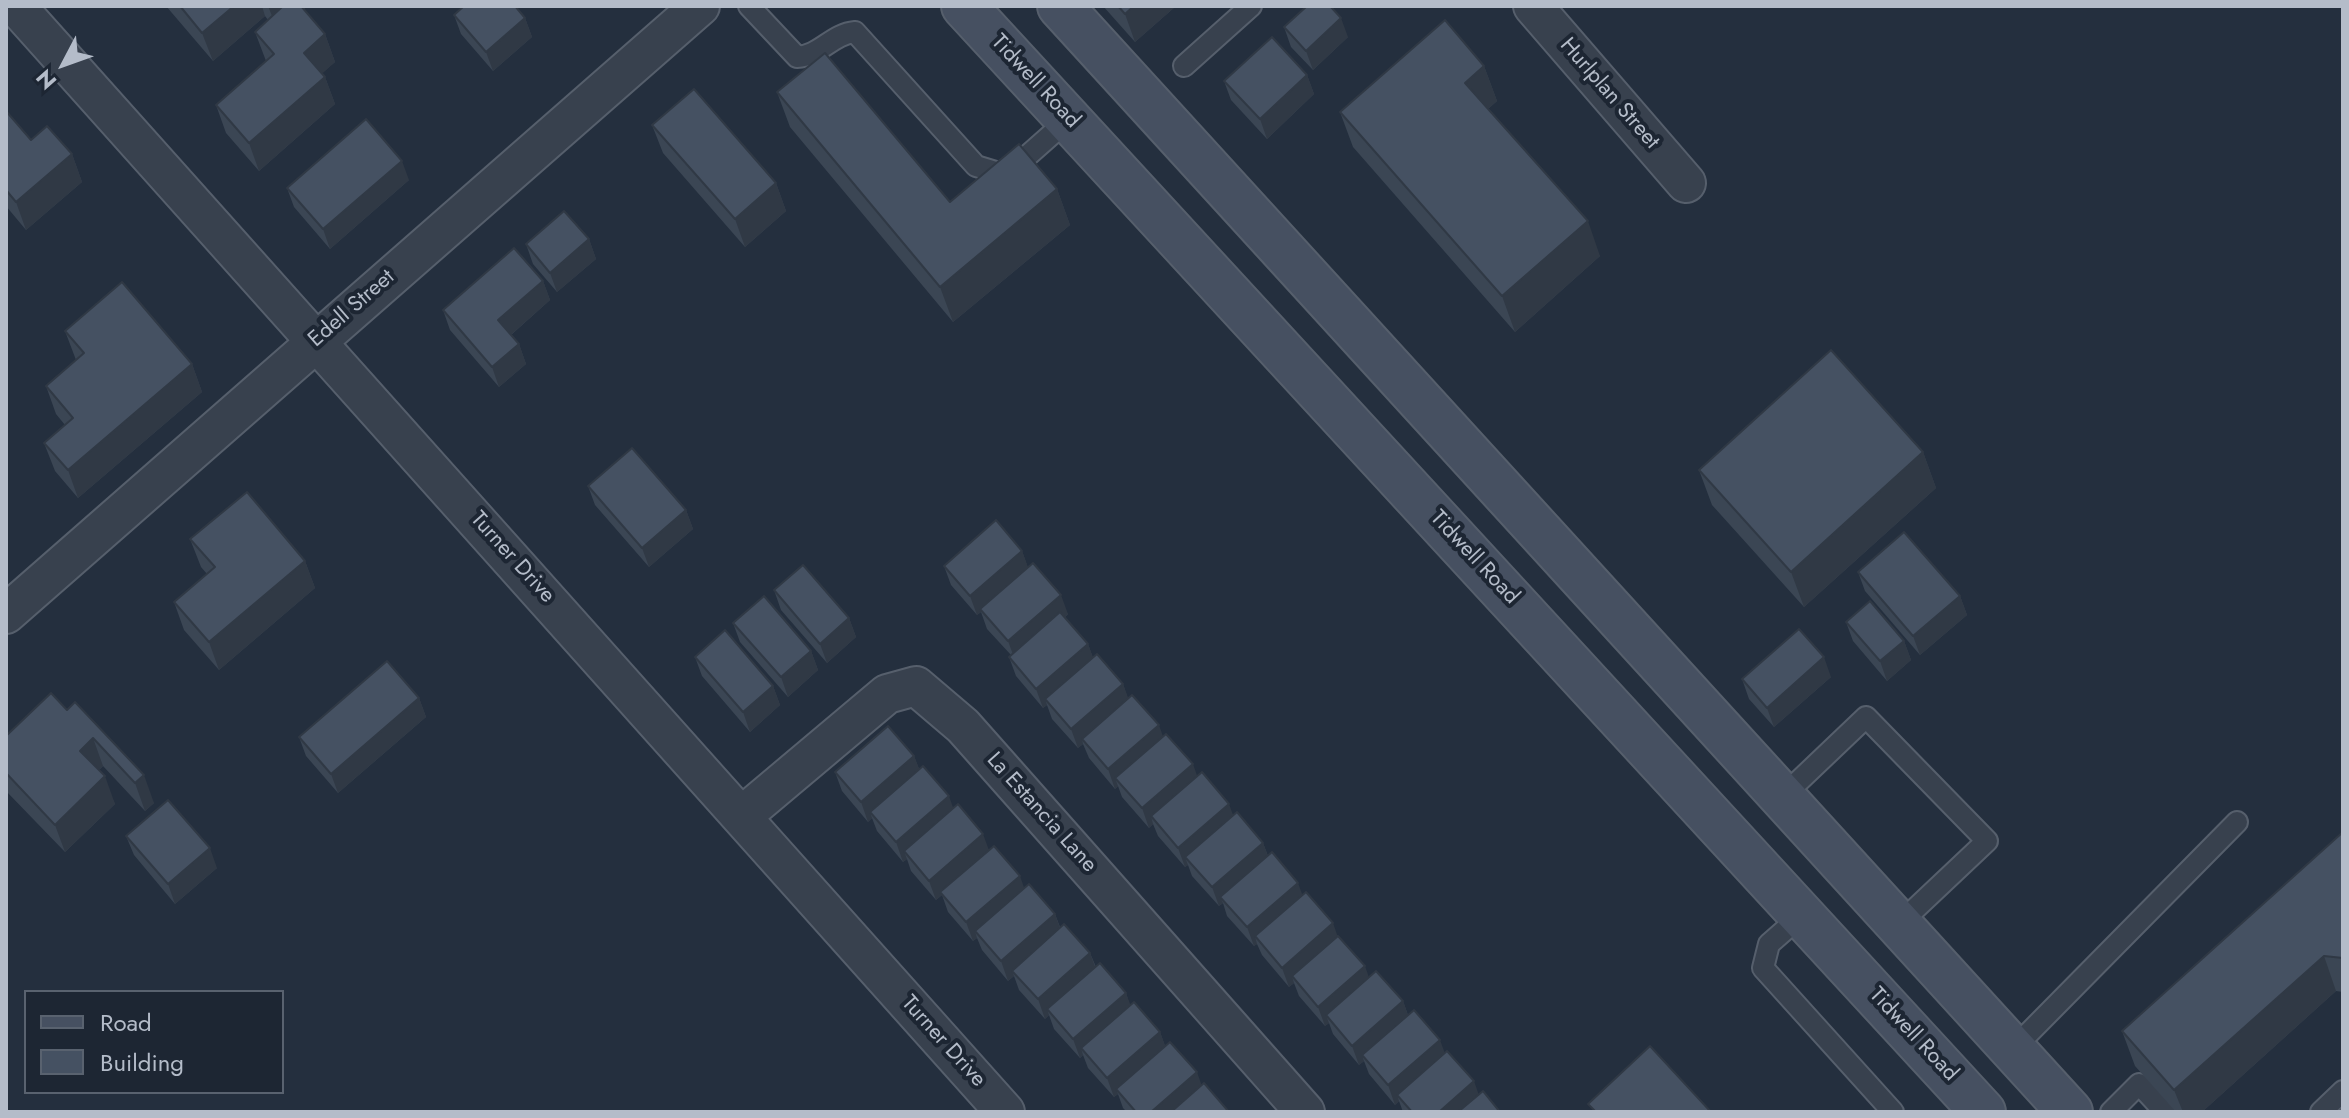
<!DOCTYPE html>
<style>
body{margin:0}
#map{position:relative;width:2349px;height:1118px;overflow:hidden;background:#242f3e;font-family:Jost,sans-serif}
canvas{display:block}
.frame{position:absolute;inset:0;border:8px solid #b4bcc9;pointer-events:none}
.legend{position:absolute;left:24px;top:990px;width:260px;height:104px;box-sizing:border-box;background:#1d2633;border:2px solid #59626f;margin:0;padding:10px 14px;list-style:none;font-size:24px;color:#b4bcc9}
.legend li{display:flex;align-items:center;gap:16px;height:40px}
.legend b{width:40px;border:2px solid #59626f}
.north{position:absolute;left:24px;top:24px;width:80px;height:80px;-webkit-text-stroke:6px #1d2633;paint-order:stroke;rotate:229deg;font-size:22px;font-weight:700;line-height:32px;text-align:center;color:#b4bcc9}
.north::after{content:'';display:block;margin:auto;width:28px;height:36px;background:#b4bcc9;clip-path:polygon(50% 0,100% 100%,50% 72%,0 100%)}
</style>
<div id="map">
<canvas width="2349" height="1118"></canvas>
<div class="frame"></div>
<ul class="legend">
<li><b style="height:10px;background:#465061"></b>Road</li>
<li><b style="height:22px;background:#455162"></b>Building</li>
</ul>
<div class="north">N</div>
</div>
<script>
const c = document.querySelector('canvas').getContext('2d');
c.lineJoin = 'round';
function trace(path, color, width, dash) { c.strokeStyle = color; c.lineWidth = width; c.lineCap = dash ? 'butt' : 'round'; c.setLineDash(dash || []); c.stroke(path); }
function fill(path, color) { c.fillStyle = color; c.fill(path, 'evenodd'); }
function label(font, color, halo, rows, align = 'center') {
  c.font = font + ' Jost,sans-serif'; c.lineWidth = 8; c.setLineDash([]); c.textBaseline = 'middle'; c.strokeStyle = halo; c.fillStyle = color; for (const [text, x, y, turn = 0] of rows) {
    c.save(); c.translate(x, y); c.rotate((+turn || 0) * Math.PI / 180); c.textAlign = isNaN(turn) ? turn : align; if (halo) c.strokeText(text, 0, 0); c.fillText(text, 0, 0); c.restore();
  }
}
const service = new Path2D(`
 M749,6L797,57C820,56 832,34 855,32L976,166L999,173L1017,165L1069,119
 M1184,66L1251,6
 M1782,797L1866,717L1987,841L1898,925
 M1802,915L1769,944L1763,968L1893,1112
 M2012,1050L2237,822
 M2111,1112L2139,1084L2165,1112
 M2321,1112L2343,1091`);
const minor = new Path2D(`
 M16,6L1005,1112
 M1533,6L1686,183
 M6,614L700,6
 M742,816L887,694L916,686L963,726L1305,1112`);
const secondary = new Path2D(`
 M964,6L1983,1112
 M1060,6L2070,1112`);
trace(service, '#565f6c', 24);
trace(minor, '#565f6c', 42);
trace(secondary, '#565f6c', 48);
trace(service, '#38414e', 20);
trace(minor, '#38414e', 38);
trace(secondary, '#465061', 44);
fill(new Path2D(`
 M166,6H307L304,9L325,34L335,62L322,73L325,77L335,104L259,171L226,133L216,105L266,61L255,32L268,20L265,16L213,61Z
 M1103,6H1176L1135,42Z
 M454,15L525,18L532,37L493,71L461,34Z
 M1284,27L1348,37L1313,70L1291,47Z
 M1484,66L1497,101L1488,109L1600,256L1515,332L1353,147L1340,112Z
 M1307,75L1314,94L1267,139L1231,100L1224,81Z
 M777,92L950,202L1057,189L1070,225L953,322L790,127Z
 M6,111L31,140L72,154L82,182L26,230L6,206Z
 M652,125L776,183L786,211L745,247L663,153Z
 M409,180L330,249L294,207L287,188Z
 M589,239L596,259L557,292L533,264L526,244Z
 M543,281L550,300L511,335L519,344L526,364L499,387L450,330L443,310Z
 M65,331L192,364L202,392L78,498L55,471L44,443L65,425L56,414L46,386L76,360Z
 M1923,452L1936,488L1804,607L1712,505L1699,470Z
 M588,486L686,510L693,529L649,567L595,505Z
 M190,539L305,561L315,588L219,670L184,630L174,602L207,574L201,567Z
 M1022,551L1028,568L1068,614L1065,617L1088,644L1093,658L1123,684L1128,699L1197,776L1233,815L1263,843L1268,856L1338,936L1369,978L1403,1001L1408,1015L1445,1053L1479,1095L1500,1112H1403L1399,1101L1395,1105L1369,1074L1364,1061L1359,1065L1333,1034L1329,1023L1325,1026L1299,996L1294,983L1289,987L1262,955L1257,944L1254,946L1227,916L1223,903L1219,906L1192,876L1188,865L1185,867L1158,836L1153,824L1149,828L1122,797L1118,786L1115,789L1089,758L1083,744L1078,748L1052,719L1047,705L1043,708L1016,676L1009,657L1011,655L987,629L981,612L977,615L951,585L944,566Z
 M1858,572L1960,596L1967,615L1920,655L1865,591Z
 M774,590L849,618L856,637L827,663L781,610Z
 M1846,622L1904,641L1911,660L1887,681L1853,641Z
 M733,623L811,651L818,670L788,697L740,642Z
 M695,657L773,686L780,705L750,732L702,676Z
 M1831,677L1774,727L1749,699L1742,679Z
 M51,693L154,803L145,811L103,766L99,770L115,804L65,852L6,791V736Z
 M419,698L426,717L338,793L306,756L299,737Z
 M914,756L919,769L989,850L1024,888L1055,914L1060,927L1090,953L1096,967L1126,993L1130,1006L1160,1032L1165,1046L1201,1085L1229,1112H1127L1123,1108L1118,1094L1114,1097L1088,1068L1083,1055L1080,1058L1054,1029L1049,1015L1045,1019L1019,990L1014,976L1008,981L982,950L977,938L973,941L948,912L942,895L936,900L911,871L907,859L903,862L877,831L872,818L868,822L842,791L835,772Z
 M2343,832V992L2336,991L2202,1112H2176L2135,1066L2122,1031Z
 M126,836L217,868L175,904L134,855Z`), '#3b4654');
fill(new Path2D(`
 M234,6H262L265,16L213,61L202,33Z
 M268,6H307L278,31Z
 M1134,6H1176L1135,42L1125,14Z
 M525,18L532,37L493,71L486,52Z
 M1341,18L1348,37L1313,70L1306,51Z
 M325,34L335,62L314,81L304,53Z
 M1484,66L1497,101L1478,118L1465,83Z
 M1307,75L1314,94L1267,139L1260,119Z
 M325,77L335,104L259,171L249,143Z
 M72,154L82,182L26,230L16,202Z
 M402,161L409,180L330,249L323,229Z
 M776,183L786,211L745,247L735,219Z
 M1057,189L1070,225L953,322L940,287Z
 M1588,221L1600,256L1515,332L1502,296Z
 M589,239L596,259L557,292L550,273Z
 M543,281L550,300L505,340L498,320Z
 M519,344L526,364L499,387L492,367Z
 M192,364L202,392L78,498L68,470Z
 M1923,452L1936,488L1804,607L1791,572Z
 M686,510L693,529L649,567L642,548Z
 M1022,551L1029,570L980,609L981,612L977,615L970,596Z
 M305,561L315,588L219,670L209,642Z
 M1061,595L1068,614L1015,660L1008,641Z
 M1960,596L1967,615L1920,655L1913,636Z
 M849,618L856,637L827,663L820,644Z
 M1904,641L1911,660L1887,681L1880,661Z
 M1088,644L1095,663L1045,699L1047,705L1043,708L1036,689Z
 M811,651L818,670L788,697L781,677Z
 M1824,657L1831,677L1774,727L1767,708Z
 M1123,684L1130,703L1082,739L1083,744L1078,748L1071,729Z
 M773,686L780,705L750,732L743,712Z
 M419,698L426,717L338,793L331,774Z
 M1159,725L1166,745L1115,778L1118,786L1115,789L1108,769Z
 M93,738L103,766L90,778L80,751Z
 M914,756L922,776L870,812L872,818L868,822L861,802Z
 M1193,764L1200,784L1151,816L1153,824L1149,828L1142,808Z
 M144,775L154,803L145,811L135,783Z
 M105,776L115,804L65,852L55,825Z
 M949,796L956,816L904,851L907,859L903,862L896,842Z
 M1229,804L1236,823L1185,857L1188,865L1185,867L1178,848Z
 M983,834L990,853L940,892L942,895L936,900L929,881Z
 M1263,843L1270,862L1220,897L1223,903L1219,906L1212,887Z
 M210,848L217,868L175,904L168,884Z
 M1020,876L1027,896L975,931L977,938L973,941L966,922Z
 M1298,883L1305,902L1255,936L1257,944L1254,946L1247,927Z
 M1055,914L1062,934L1012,971L1014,976L1008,981L1001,961Z
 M1333,923L1340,943L1292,976L1294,983L1289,987L1282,968Z
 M1090,953L1097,972L1047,1009L1049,1015L1045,1019L1038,999Z
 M2324,956L2336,991L2202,1112H2183L2174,1090Z
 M1365,966L1372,986L1326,1015L1329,1023L1325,1026L1318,1007Z
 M1126,993L1133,1012L1081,1048L1083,1055L1080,1058L1073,1039Z
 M1403,1001L1410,1021L1362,1055L1364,1061L1359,1065L1352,1046Z
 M1160,1032L1167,1051L1116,1089L1118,1094L1114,1097L1107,1078Z
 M1440,1040L1447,1059L1397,1095L1399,1101L1395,1105L1388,1085Z
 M1197,1072L1204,1092L1181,1112H1151Z
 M1474,1081L1481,1101L1468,1112H1439Z`), '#303945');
const building = new Path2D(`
 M180,6H234L202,33Z
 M283,6H301L325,34L304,53L325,77L249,143L216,105L274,54L255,32Z
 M464,6H515L525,18L486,52L454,15Z
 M1118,6H1134L1125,14Z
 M1307,6H1330L1341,18L1306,51L1284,27Z
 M1445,20L1484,66L1465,83L1588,221L1502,296L1340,112Z
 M1272,37L1307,75L1260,119L1224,81Z
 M825,53L950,202L1019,144L1057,189L940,287L777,92Z
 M694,89L776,183L735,219L652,125Z
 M6,111L31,140L47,126L72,154L16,202L6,190Z
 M366,119L402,161L323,229L287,188Z
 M564,211L589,239L550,273L526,244Z
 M514,248L543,281L498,320L519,344L492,367L443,310Z
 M122,282L192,364L68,470L44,443L73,418L46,386L84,353L65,331Z
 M1831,350L1923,452L1791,572L1699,470Z
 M632,448L686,510L642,548L588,486Z
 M247,492L305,561L209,642L174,602L215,567L190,539Z
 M996,520L1022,551L970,596L944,566Z
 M1904,532L1960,596L1913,636L1858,572Z
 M1033,563L1061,595L1008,641L980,609Z
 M803,565L849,618L820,644L774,590Z
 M764,596L811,651L781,677L733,623Z
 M1870,601L1904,641L1880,661L1846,622Z
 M1060,612L1088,644L1036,689L1009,657Z
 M1799,629L1824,657L1767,708L1742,679Z
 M725,630L773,686L743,712L695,657Z
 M1097,654L1123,684L1071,729L1045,699Z
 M387,661L419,698L331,774L299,737Z
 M51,693L67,710L75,702L144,775L135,783L93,738L80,751L105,776L55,825L6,773V736Z
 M1132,695L1159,725L1108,769L1082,739Z
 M888,726L914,756L861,802L835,772Z
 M1166,734L1193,764L1142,808L1115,778Z
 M923,766L949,796L896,842L870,812Z
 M1202,772L1229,804L1178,848L1151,816Z
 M168,800L210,848L168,884L126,836Z
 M958,804L983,834L929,881L904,851Z
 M1237,812L1263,843L1212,887L1185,857Z
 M2343,832V958L2324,956L2174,1090L2122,1031Z
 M994,846L1020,876L966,922L940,892Z
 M1272,852L1298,883L1247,927L1220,897Z
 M1029,884L1055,914L1001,961L975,931Z
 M1306,892L1333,923L1282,968L1255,936Z
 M1064,924L1090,953L1038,999L1012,971Z
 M1338,936L1365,966L1318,1007L1292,976Z
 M1100,963L1126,993L1073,1039L1047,1009Z
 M1376,971L1403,1001L1352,1046L1326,1015Z
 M1134,1002L1160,1032L1107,1078L1081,1048Z
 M1414,1010L1440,1040L1388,1085L1362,1055Z
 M1170,1042L1197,1072L1151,1112H1136L1116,1089Z
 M1650,1046L1711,1112H1596L1588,1104Z
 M1447,1051L1474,1081L1439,1112H1412L1397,1095Z
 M1204,1083L1229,1112H1171Z
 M1483,1091L1500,1112H1458Z`);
fill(building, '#455162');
trace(building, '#303945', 2);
label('22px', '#b4bcc9', '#1d2633', [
 ["Tidwell Road",1035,82,47],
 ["Hurlplan Street",1609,94,49],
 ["Edell Street",352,309,-41],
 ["Turner Drive",512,558,48],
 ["Tidwell Road",1474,558,47],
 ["La Estancia Lane",1041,813,48],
 ["Tidwell Road",1913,1035,47],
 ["Turner Drive",943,1042,48]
]);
</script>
